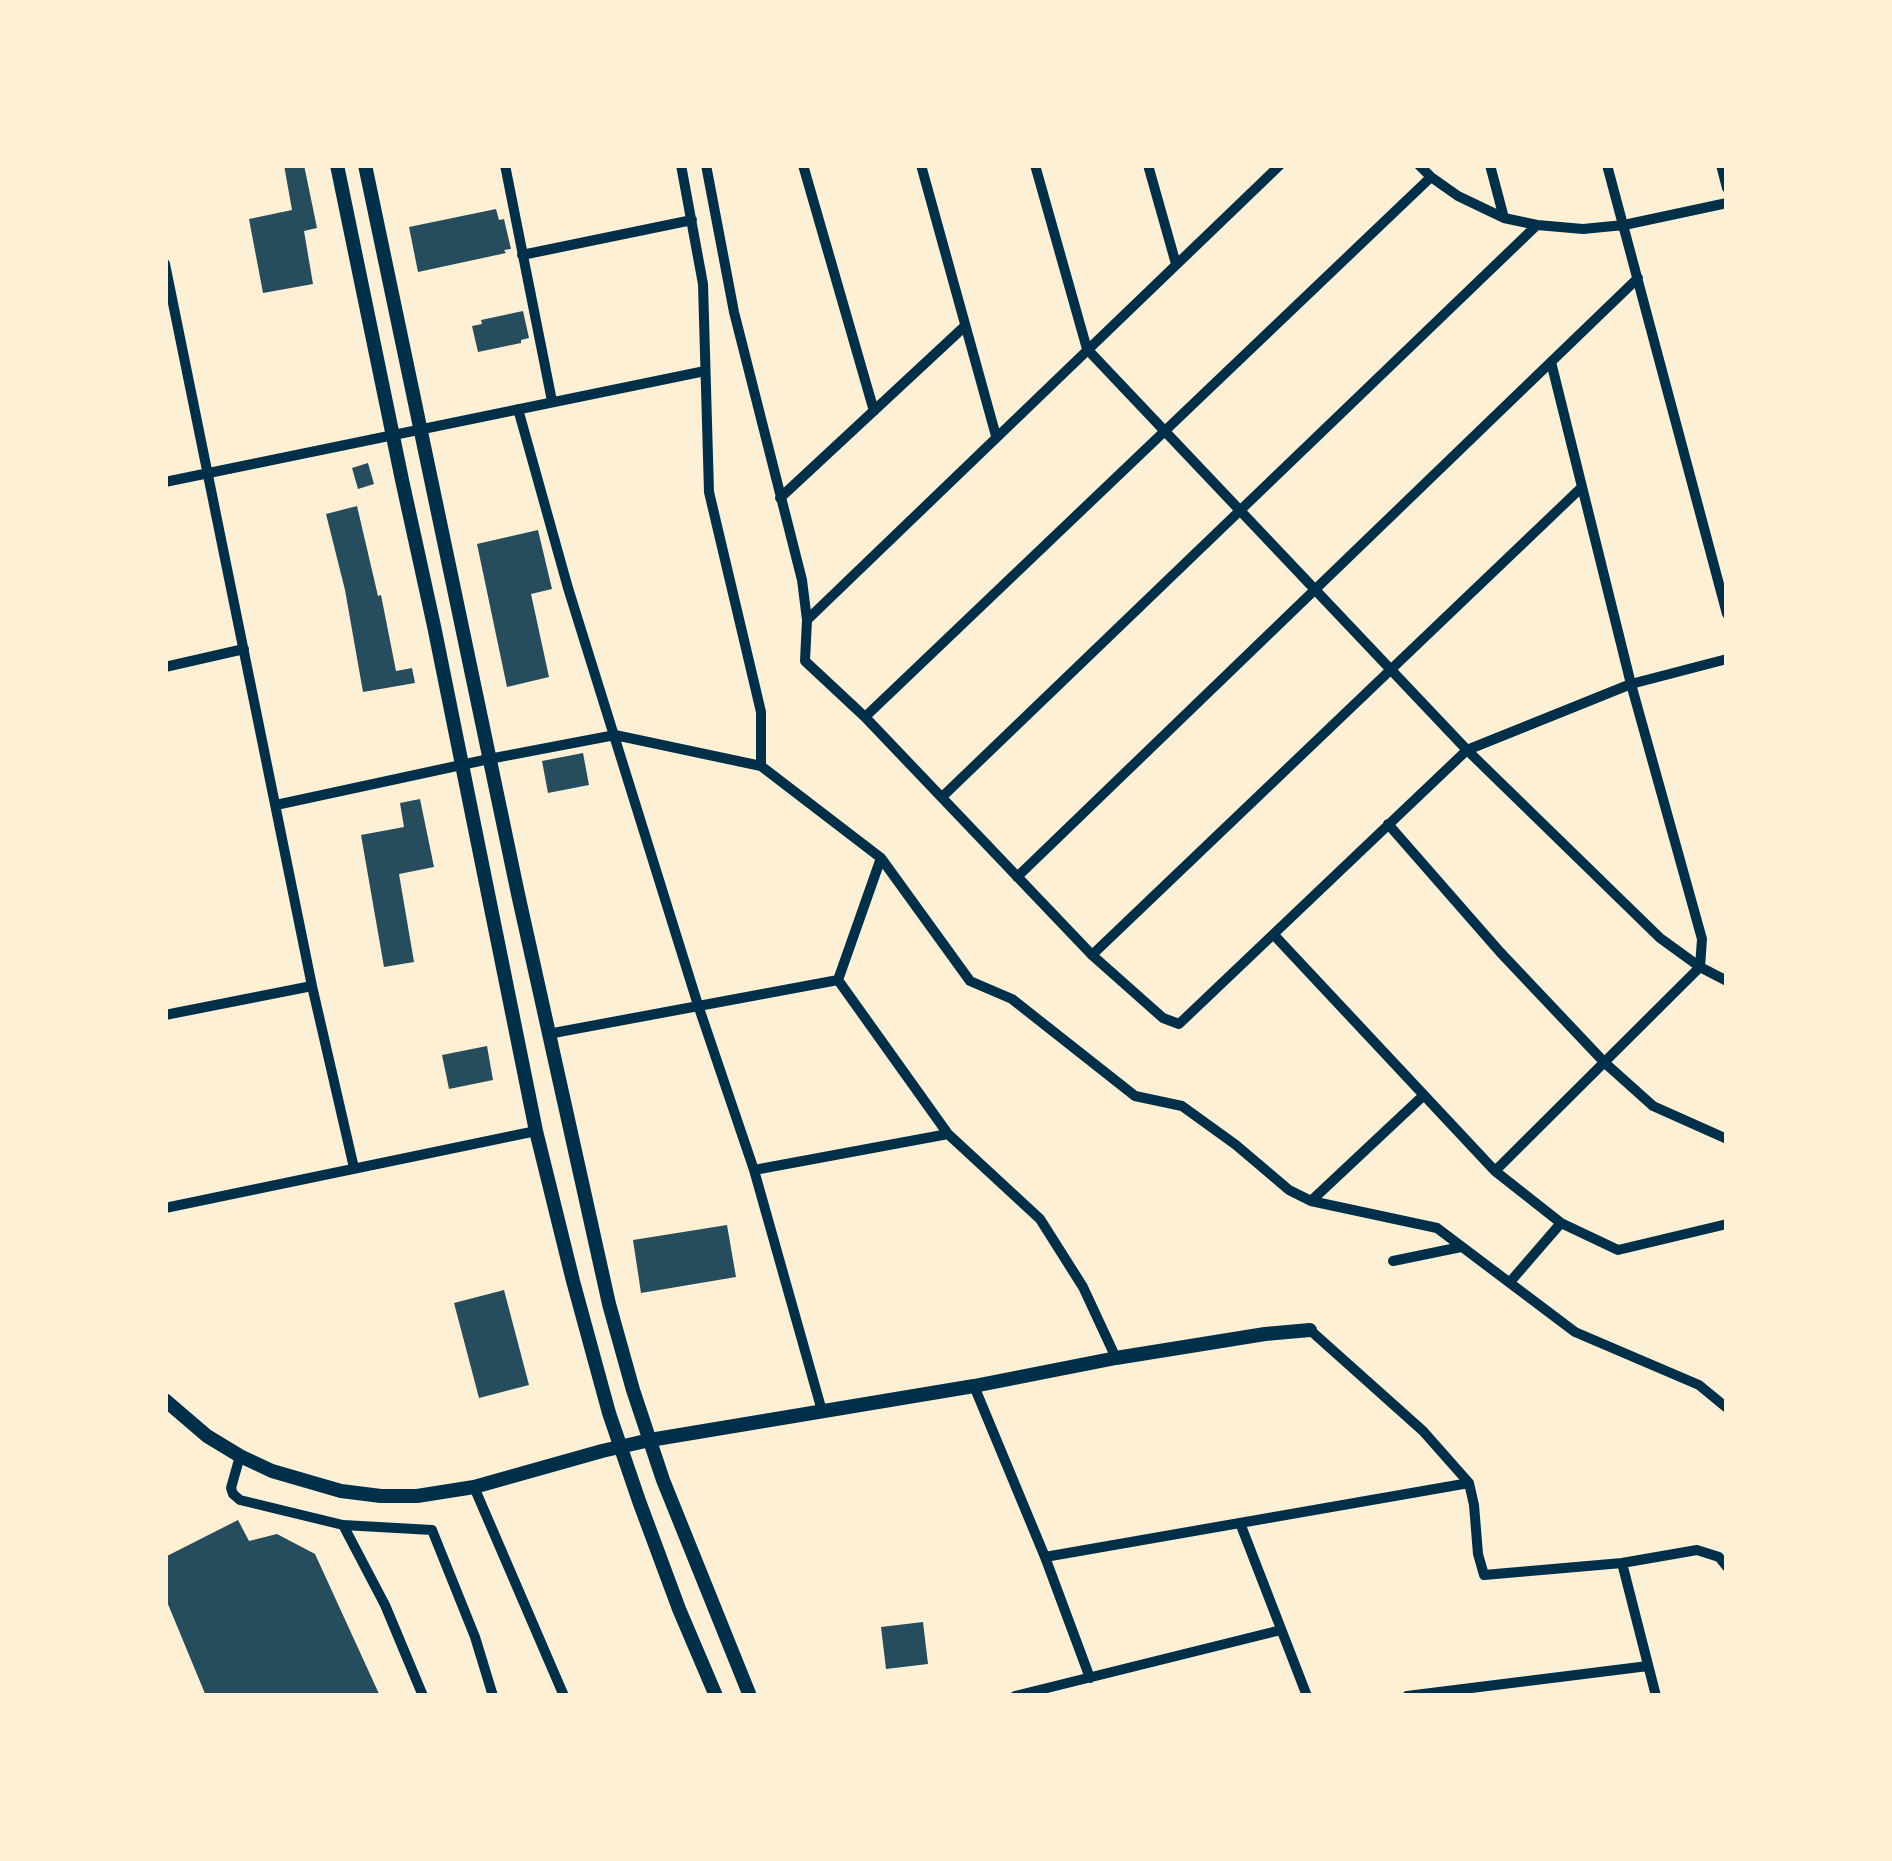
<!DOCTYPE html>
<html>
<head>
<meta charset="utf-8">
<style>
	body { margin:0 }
	#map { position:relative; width:1892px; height:1861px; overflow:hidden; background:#fdf0d5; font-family:"Alegreya Sans",sans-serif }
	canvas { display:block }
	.frame { position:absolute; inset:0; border:168px solid #fdf0d5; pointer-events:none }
</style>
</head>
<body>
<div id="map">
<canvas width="1892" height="1861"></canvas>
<div class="frame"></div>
</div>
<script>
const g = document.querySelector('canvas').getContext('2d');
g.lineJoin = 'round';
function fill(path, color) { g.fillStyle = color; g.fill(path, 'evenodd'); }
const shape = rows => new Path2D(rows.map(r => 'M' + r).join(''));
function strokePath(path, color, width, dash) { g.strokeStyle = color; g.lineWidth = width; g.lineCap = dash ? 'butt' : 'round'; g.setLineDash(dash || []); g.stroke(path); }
const building = shape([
	[284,165,304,165,317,228,304,231,313,284,263,293,249,219,292,210],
	[496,209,499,220,504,219,511,249,504,250,506,253,418,272,409,227],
	[523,311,529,338,521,340,521,343,478,352,472,326,482,324,481,320],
	[368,463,374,484,358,489,352,468],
	[357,506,378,596,381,595,396,671,412,668,415,683,363,692,345,590,326,514],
	[538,530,552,589,531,594,549,677,507,687,477,544],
	[583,753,589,785,548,793,542,761],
	[420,799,434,867,399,874,414,962,384,967,361,835,404,827,400,803],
	[487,1046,493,1080,449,1089,442,1055],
	[727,1225,736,1277,641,1293,633,1240],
	[504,1290,529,1385,479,1398,454,1303],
	[238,1520,249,1541,277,1534,315,1554,380,1696,206,1696,165,1597,165,1557],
	[923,1622,928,1664,886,1669,881,1627]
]);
const minor = shape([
	[505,165,552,401],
	[681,165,703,284,709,492,761,712,761,766],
	[706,165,734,312,802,580,807,620,805,661,865,717,1092,955,1163,1018,1179,1024,1467,750,1631,684,1727,659],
	[803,165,874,411],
	[921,165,996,436],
	[1035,165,1087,349,1467,750,1660,938,1700,967,1727,981],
	[1148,165,1176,264],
	[1419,165,1431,177,1458,196,1504,218,1537,225,1583,229,1624,225,1727,203],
	[1490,165,1504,218],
	[1607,165,1727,614],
	[1721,165,1727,188],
	[522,255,692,220],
	[165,264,312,986,354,1168],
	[518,409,568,588,698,1005,754,1170,822,1411],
	[165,482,705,371],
	[780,498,965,326],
	[807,620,1280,165],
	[165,667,244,649],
	[865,717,1431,177],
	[942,797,1537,225],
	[276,805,489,759,615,735,761,766,881,858,970,981,1012,999,1135,1096,1182,1106,1236,1145,1289,1190,1311,1201,1437,1228,1575,1332,1699,1385,1727,1408],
	[1388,824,1500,952,1605,1063,1653,1106,1727,1139],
	[1017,877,1638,278],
	[1274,935,1495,1171,1561,1223,1618,1250,1727,1224],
	[1092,955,1582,487],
	[838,980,881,858],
	[165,1015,312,986],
	[548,1034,838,980,948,1134,1040,1219,1083,1287,1116,1358],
	[754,1170,948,1134],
	[1495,1171,1700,967,1702,939,1631,684,1551,362],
	[1311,1201,1424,1095],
	[165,1208,536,1131],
	[1393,1261,1461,1247],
	[1510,1282,1561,1223],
	[1310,1330,1423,1431,1469,1483,1474,1505,1478,1554,1484,1575,1622,1563,1697,1550,1719,1557,1727,1567],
	[974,1386,1045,1557,1469,1483],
	[240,1456,231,1488,233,1494,240,1500,343,1525,385,1605,423,1696],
	[474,1487,564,1696],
	[1240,1523,1307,1696],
	[343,1525,432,1530,475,1637,493,1696],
	[1045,1557,1090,1678],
	[1622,1563,1656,1696],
	[1015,1696,1281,1630],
	[1407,1696,1648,1666]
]);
const tertiary = shape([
	[337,165,402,480,434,626,536,1131,573,1281,609,1413,639,1501,679,1609,716,1696],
	[365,165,518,894,609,1304,633,1390,663,1480,750,1696],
	[165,1400,207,1436,240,1456,272,1471,341,1491,381,1496,417,1496,474,1487,602,1451,650,1440,974,1386,1116,1358,1265,1334,1310,1330]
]);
fill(building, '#264d5e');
strokePath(minor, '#003049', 10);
strokePath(tertiary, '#003049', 14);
</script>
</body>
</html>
